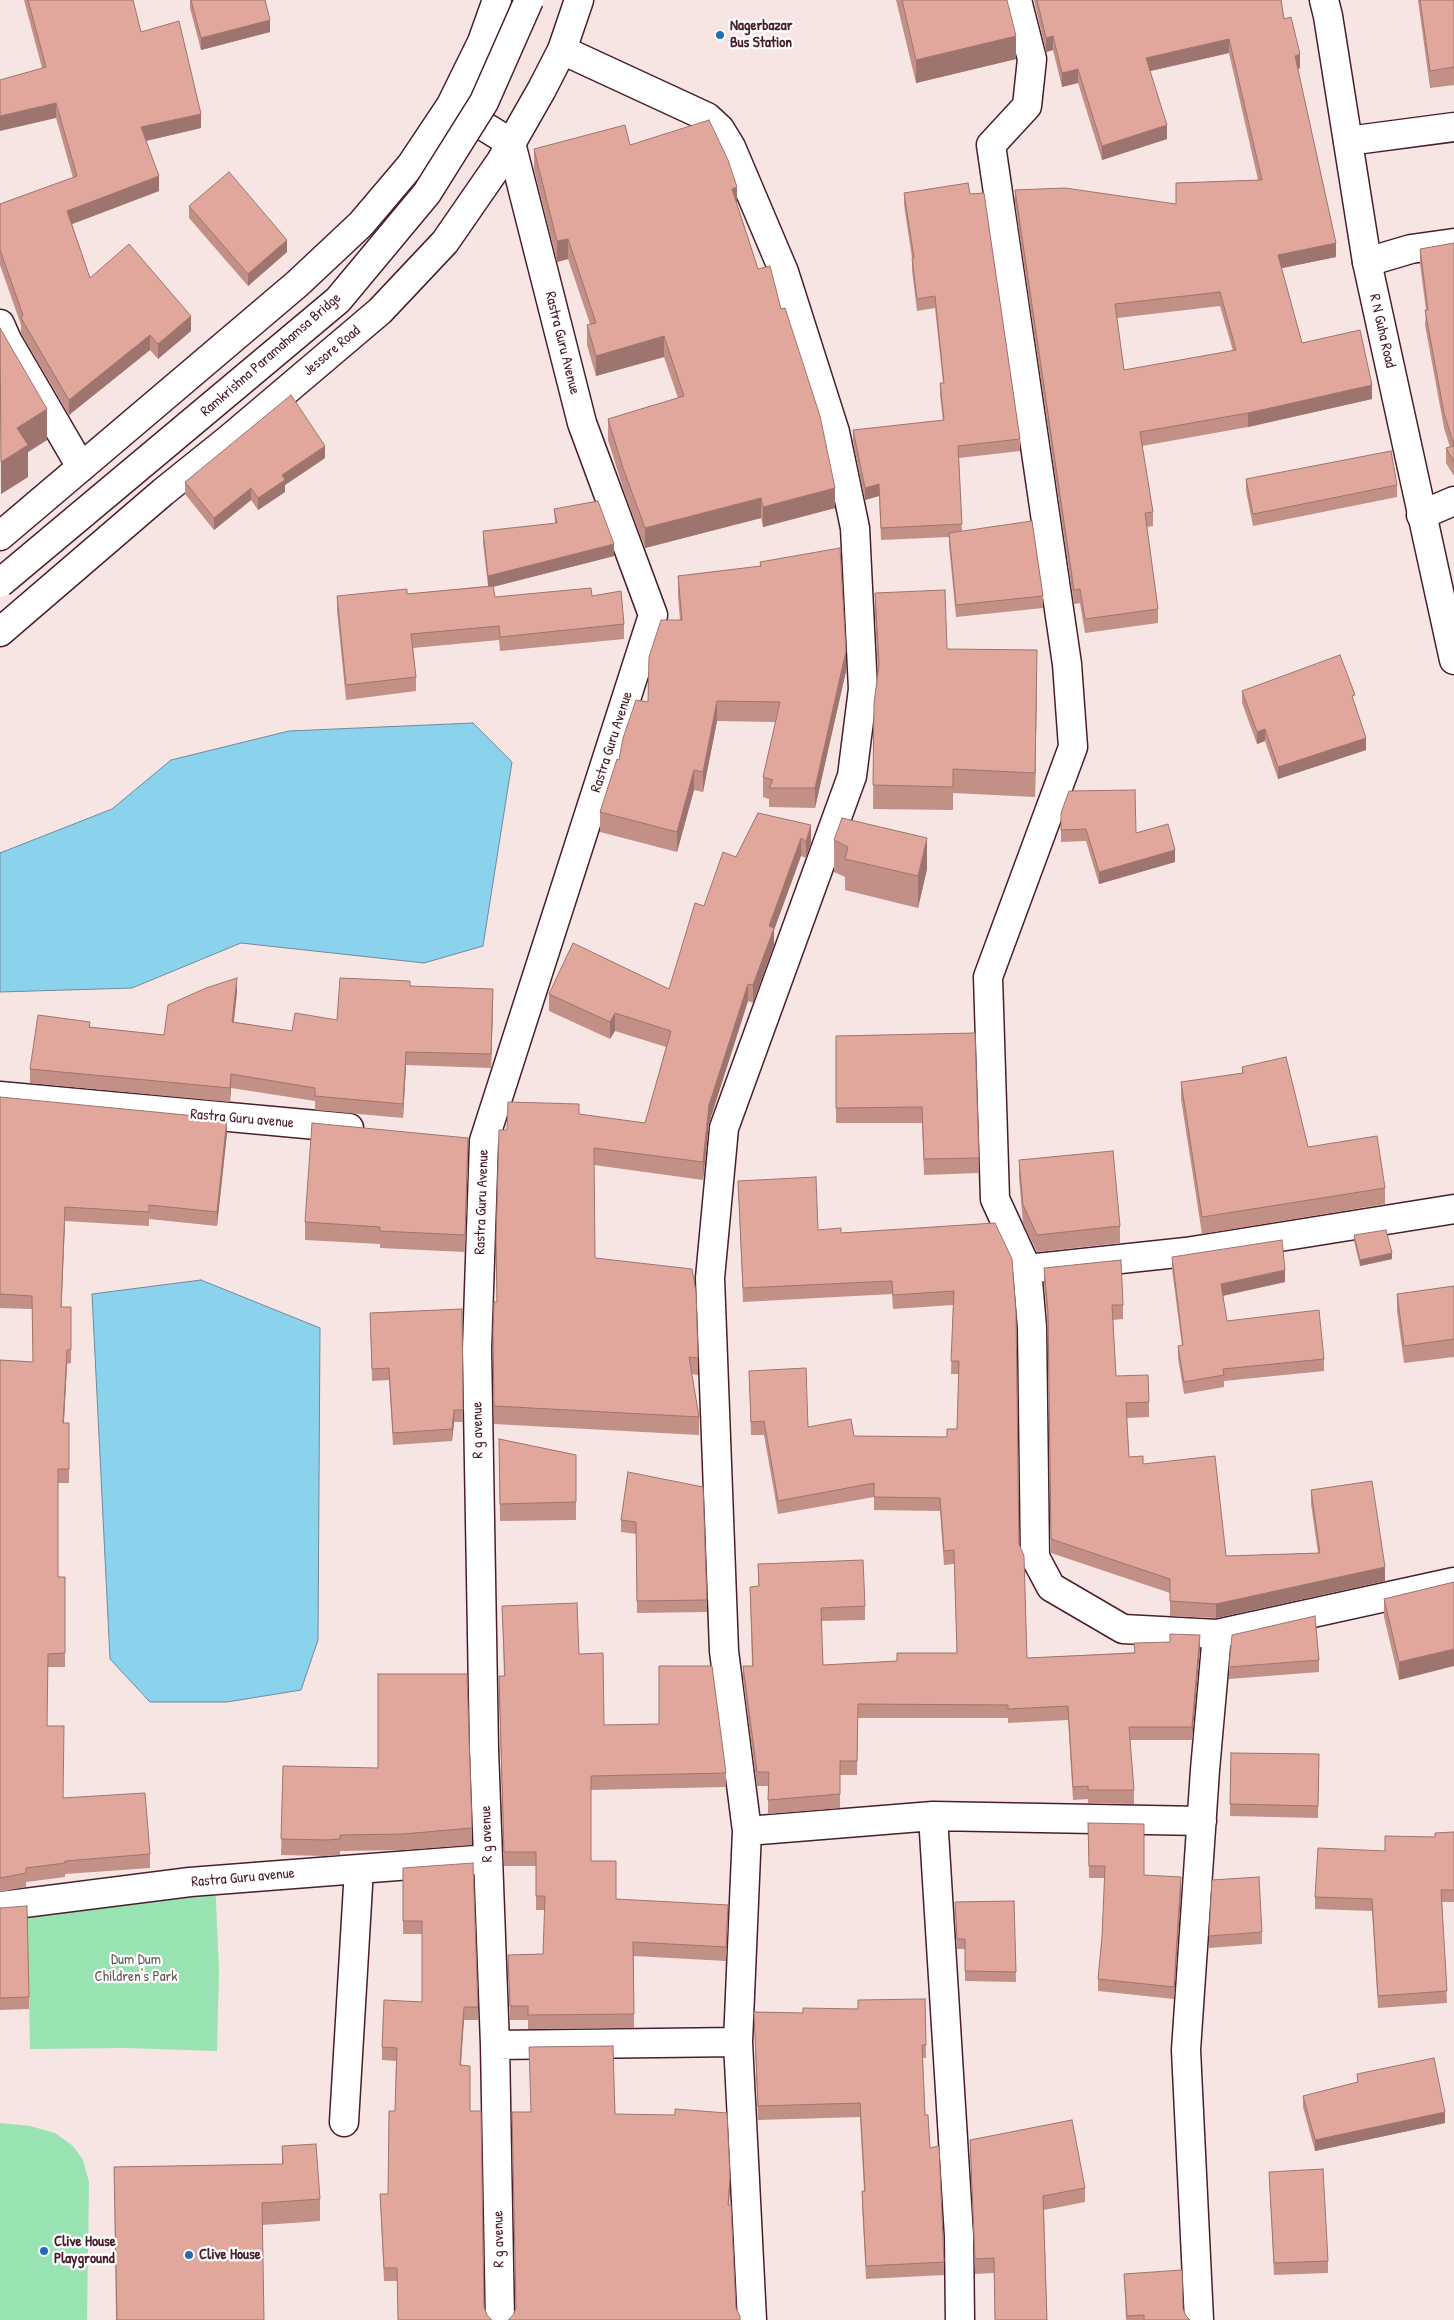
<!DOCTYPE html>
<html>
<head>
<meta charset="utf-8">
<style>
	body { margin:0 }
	canvas { display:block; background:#f6e5e2 }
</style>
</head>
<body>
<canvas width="1454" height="2320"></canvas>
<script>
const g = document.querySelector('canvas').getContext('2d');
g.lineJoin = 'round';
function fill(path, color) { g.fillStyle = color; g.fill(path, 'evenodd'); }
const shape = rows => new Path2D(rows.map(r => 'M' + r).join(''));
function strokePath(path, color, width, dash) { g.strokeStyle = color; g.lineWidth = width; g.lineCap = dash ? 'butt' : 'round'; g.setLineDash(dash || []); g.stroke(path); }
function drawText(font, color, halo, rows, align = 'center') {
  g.font = font + ' "Patrick Hand",sans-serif'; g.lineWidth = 4.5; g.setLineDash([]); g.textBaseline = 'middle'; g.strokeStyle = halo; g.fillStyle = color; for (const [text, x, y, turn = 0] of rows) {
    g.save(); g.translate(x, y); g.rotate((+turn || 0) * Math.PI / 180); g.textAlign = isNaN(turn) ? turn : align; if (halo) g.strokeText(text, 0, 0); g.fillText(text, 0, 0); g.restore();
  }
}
const green = shape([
	[215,1881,219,1969,217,2051,126,2048,30,2049,29,1993,23,1903],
	[0,2123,30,2126,55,2133,73,2146,83,2160,89,2182,87,2320,0,2320]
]);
const water = shape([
	[473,723,512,762,483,946,424,963,241,943,132,988,0,992,0,853,112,809,171,760,289,731,473,723],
	[201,1280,320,1328,318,1640,301,1690,227,1702,150,1702,110,1659,92,1294,201,1280]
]);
const street = shape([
	[1017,0,1032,59,1027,106,991,145,1067,664,1073,747,988,977,995,1199,1027,1269,1032,1327,1035,1557,1051,1587,1123,1629,1217,1634,1454,1582],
	[562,50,707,117,720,129,731,147,784,272,835,432,855,528,863,689,852,776,724,1128,710,1278,724,1651,747,1831,738,2042,752,2320],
	[453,107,511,143,582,423,653,615,484,1141,477,1349,484,1749,495,2045,500,2320],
	[1348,141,1454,127],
	[1367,262,1411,249,1454,243],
	[0,324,7,340,81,467],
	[1421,515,1454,501],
	[0,1096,349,1128],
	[1027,1269,1186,1252,1454,1209],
	[933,1816,959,2236,960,2320],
	[747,1831,933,1816,1202,1821],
	[0,1906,190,1882,488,1859],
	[495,2045,738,2042],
	[344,2122,359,1869],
	[1199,2320,1186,2050,1205,1770,1217,1634]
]);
const secondary = shape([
	[1324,0,1328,16,1367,262,1454,660]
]);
const primary = shape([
	[0,536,297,284,361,224,411,165,451,105,482,42,497,0],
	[0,632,163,492,229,439,380,311,445,242,501,161,542,89,562,50,579,0]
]);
const primaryBridge = shape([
	[0,583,338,300,427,193,484,102,529,0]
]);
const wall = shape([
	[24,0,133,0,141,32,201,128,146,141,159,191,72,224,90,278,191,331,158,359,150,350,69,415,21,333,21,325,0,265,0,204,73,178,42,68],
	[190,0,265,0,270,32,201,50,190,8],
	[896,0,1007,0,1016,59,916,83],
	[1034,0,1281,0,1284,19,1300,68,1298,69,1336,257,1281,268,1302,343,1372,399,1248,427,1142,446,1153,512,1153,526,1147,527,1158,609,1158,623,1085,633,1080,603,1074,604,1015,204,1015,190,1176,204,1176,183,1258,180,1229,53,1150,71,1167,139,1102,160,1078,83,1062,87,1053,50,1046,52],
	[1220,306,1233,351,1124,370,1117,318],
	[1418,0,1454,0,1454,85,1430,88],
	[630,145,737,204,758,269,781,309,835,508,763,527,761,518,645,548,623,488,608,440,608,419,678,398,664,357,596,376,587,345,587,325,590,324,568,259,557,262,534,169,534,149],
	[904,193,1020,439,1020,451,959,458,962,531,1043,596,1043,608,956,617,949,545,949,537,881,540,879,496,865,500,853,442,853,430,943,421,940,395,940,383,943,383,935,308,917,311,912,270,912,258,904,205],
	[189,206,287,252,248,286,189,218],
	[1454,243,1454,476,1446,463,1446,448,1450,447,1444,428,1425,325,1426,310,1420,264,1420,249],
	[0,328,47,440,28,452,28,477,1,494],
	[325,458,285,485,285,492,258,510,251,500,214,530,185,494,185,482],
	[1246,479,1397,485,1397,497,1253,526,1246,491],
	[554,509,614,556,493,587,495,597,592,596,624,624,624,639,500,651,499,640,413,648,416,677,416,691,346,700,337,611,337,596,407,594,488,586,483,543,483,531,555,524],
	[760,562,846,671,815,808,769,807,769,799,763,797,763,777,776,722,717,721,703,792,694,790,677,852,600,832,600,812,619,760,648,702,680,620,678,596,678,576,760,566],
	[875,593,947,649,1037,674,1035,797,953,793,953,810,873,809,874,703,878,671,875,617],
	[1242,691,1355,703,1366,750,1278,779,1265,741,1257,744,1242,703],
	[758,813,811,842,806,858,801,856,774,930,774,945,753,1003,748,1001,709,1123,703,1180,594,1165,595,1258,698,1358,698,1375,692,1374,699,1417,699,1435,494,1424,493,1332,497,1302,496,1240,507,1130,579,1114,645,1123,666,1047,615,1031,610,1039,549,1011,549,994,669,989,704,906,736,857],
	[1061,813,1175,862,1099,884,1086,841,1061,842],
	[834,840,927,869,918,908,845,890,845,877,834,872],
	[410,986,493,1002,491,1068,406,1065,403,1118,315,1110,315,1101,231,1088,230,1102,30,1083,30,1069,90,1027,164,1035,237,992,234,1022,292,1031,337,1020],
	[975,1033,979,1173,924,1175,922,1123,836,1123,836,1036],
	[1242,1067,1308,1147,1385,1188,1385,1204,1202,1234,1181,1099,1181,1082,1242,1073],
	[0,1097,227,1133,217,1226,149,1219,149,1226,65,1221,61,1307,71,1307,71,1363,67,1364,64,1423,69,1423,69,1483,58,1483,58,1577,65,1577,65,1667,48,1667,47,1726,63,1798,150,1854,150,1868,65,1874,65,1877,26,1882,26,1887,0,1892,0,1360,33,1362,32,1309,0,1308],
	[468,1155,465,1252,380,1248,380,1244,305,1240,305,1222],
	[1019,1160,1120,1226,1120,1243,1037,1252,1023,1223,1019,1178],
	[738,1181,818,1230,841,1233,995,1223,1027,1658,1200,1649,1192,1740,1130,1740,1134,1790,1134,1804,1088,1803,1088,1799,1073,1800,1068,1720,1008,1723,1008,1718,858,1718,857,1775,840,1775,840,1808,768,1814,768,1786,757,1786,743,1680,743,1666,752,1666,750,1587,758,1587,758,1564,865,1606,865,1620,821,1621,823,1665,897,1661,957,1653,954,1564,944,1565,940,1511,874,1510,874,1497,778,1514,764,1435,751,1435,749,1371,808,1427,854,1436,947,1437,957,1429,959,1374,951,1374,953,1305,893,1309,892,1294,743,1302],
	[1354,1235,1392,1259,1360,1266,1354,1241],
	[1172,1257,1285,1282,1223,1296,1227,1321,1324,1359,1324,1371,1224,1381,1224,1387,1184,1394,1178,1358,1178,1346,1182,1346,1172,1269],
	[1044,1268,1123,1305,1123,1319,1113,1320,1116,1376,1149,1402,1149,1417,1127,1418,1129,1457,1143,1464,1226,1556,1318,1553,1311,1504,1311,1490,1385,1581,1216,1618,1170,1616,1170,1593,1051,1553,1048,1327,1044,1283],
	[1454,1286,1454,1357,1404,1363,1397,1311,1397,1294],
	[462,1309,463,1422,454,1422,452,1441,393,1445,389,1380,372,1381,370,1313],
	[499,1439,576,1455,576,1520,500,1521],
	[628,1472,707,1600,707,1612,637,1613,636,1534,621,1532,621,1520],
	[1454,1582,1399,1680,1384,1617,1384,1599],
	[502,1606,579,1654,604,1725,726,1773,726,1787,591,1790,591,1861,616,1899,728,1919,726,1961,634,1956,634,2028,528,2029,528,2020,510,2020,508,1955,543,1954,545,1910,536,1910,536,1866,504,1866,499,1690,499,1676,504,1676],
	[1319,1660,1319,1672,1229,1679,1229,1667],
	[1231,1753,1319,1754,1318,1818,1230,1816],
	[283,1766,472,1828,472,1845,403,1850,340,1851,340,1855,327,1856,281,1855],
	[1088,1823,1144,1875,1181,1889,1174,1999,1098,1991,1098,1979,1102,1937,1105,1878,1089,1878],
	[1454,1832,1454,1902,1442,1902,1447,2003,1378,2008,1372,1911,1315,1909,1315,1897,1385,1851,1435,1837],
	[403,1868,478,2007,478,2020,464,2020,397,2281,384,2281,380,2194,388,2194,395,2111,396,2061,382,2060,382,2047,422,2002,422,1934,403,1934],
	[1014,1901,1016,1982,965,1981,965,1949,957,1949,955,1902],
	[0,1908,29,1997,29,2009,0,2010],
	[1262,1932,1262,1944,1209,1948,1209,1936],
	[925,1999,926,2058,923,2058,925,2115,930,2148,944,2262,944,2275,866,2279,862,2205,862,2191,864,2191,860,2117,758,2120,754,2012,803,2013,858,2009],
	[1357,2074,1445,2123,1315,2151,1303,2107,1303,2096,1357,2082],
	[970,2140,1085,2188,1085,2202,1044,2210,1047,2320,995,2320,994,2273,975,2274],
	[282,2146,320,2199,320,2221,262,2225,264,2320,116,2320,114,2167,282,2164],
	[1269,2172,1328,2261,1328,2273,1274,2275],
	[1124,2274,1183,2309,1186,2316,1190,2320,1126,2320]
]);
const shadedWall = shape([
	[270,20,270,32,201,50,201,38],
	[1016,36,1016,59,916,83,916,60],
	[1053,36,1053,50,1046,52,1046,38],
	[1229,39,1229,53,1146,72,1146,58],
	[1300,54,1300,68,1295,70,1295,56],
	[1078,69,1078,83,1062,87,1062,73],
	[56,103,56,118,0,131,0,116],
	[201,114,201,128,141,142,141,127],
	[1167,125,1167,139,1102,160,1102,146],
	[159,176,159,191,67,226,67,211],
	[737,187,737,208,732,189],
	[568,239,568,259,557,262,557,241],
	[287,240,287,252,248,286,248,274],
	[1336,243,1336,257,1278,269,1278,255],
	[191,316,191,331,158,359,158,344],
	[150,335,150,350,69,415,69,400],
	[664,336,664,357,596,376,596,356],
	[1372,385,1372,399,1248,427,1248,413],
	[47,409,47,440,28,452,28,477,1,494,1,462,17,428],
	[325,446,325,458,285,485,285,492,258,510,258,498,282,475],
	[879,484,879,496,865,500,865,488],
	[251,488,251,500,214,530,214,518],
	[835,488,835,508,763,527,763,507],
	[761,498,761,518,645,548,645,528],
	[614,544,614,556,488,588,488,576],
	[1037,650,1037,674,1035,797,1035,773],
	[846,651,846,671,815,808,815,788],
	[717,701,717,721,703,792,703,772],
	[1265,729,1265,741,1257,744,1257,732],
	[1366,738,1366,750,1278,779,1278,767],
	[694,770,694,790,677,852,677,832],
	[811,825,811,842,806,858,806,841],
	[801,838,801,856,774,930,774,945,753,1003,753,985,769,926],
	[927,838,927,869,918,908,918,876],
	[1175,850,1175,862,1099,884,1099,872],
	[237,978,237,992,232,1035,232,1022],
	[748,984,748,1001,709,1123,703,1180,703,1162,709,1105],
	[493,989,493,1002,491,1068,491,1054],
	[615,1013,615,1031,610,1039,610,1022],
	[406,1052,406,1065,403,1118,403,1104],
	[231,1074,231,1088,230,1102,230,1088],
	[227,1119,227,1133,217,1226,217,1212],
	[468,1138,468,1155,465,1252,465,1235],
	[65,1207,65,1221,61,1321,61,1307],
	[1392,1253,1392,1259,1360,1266,1360,1260],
	[1285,1270,1285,1282,1221,1296,1221,1284],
	[67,1350,67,1364,63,1437,63,1423],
	[454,1410,454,1422,452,1441,452,1429],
	[1385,1567,1385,1581,1216,1618,1216,1604],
	[1200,1635,1200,1649,1192,1740,1192,1727],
	[1454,1649,1454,1666,1399,1680,1399,1662],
	[1181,1877,1181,1889,1174,1999,1174,1987],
	[728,1905,728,1919,726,1961,726,1947],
	[464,2007,464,2020,460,2079,460,2065],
	[1445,2112,1445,2123,1315,2151,1315,2140],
	[730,2177,730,2191,728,2218,728,2205]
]);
const building = shape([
	[28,0,133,0,141,32,179,21,201,114,141,127,159,176,67,211,90,278,129,244,191,316,158,344,150,335,69,400,21,318,23,315,0,250,0,204,77,176,56,103,0,116,0,80,46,67,28,0],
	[191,0,265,0,270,20,201,38,191,0],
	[902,0,1007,0,1016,36,916,60,902,0],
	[1037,0,1281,0,1284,19,1291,17,1300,54,1295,56,1336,243,1278,255,1302,343,1360,330,1372,385,1248,413,1140,432,1153,512,1145,513,1158,609,1085,619,1080,589,1074,590,1015,190,1065,188,1176,204,1176,183,1262,180,1229,39,1146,58,1167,125,1102,146,1078,69,1062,73,1053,36,1046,38,1037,0],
	[1220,292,1236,350,1124,370,1115,304,1220,292],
	[1420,0,1454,0,1454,67,1430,71,1420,0],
	[709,120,728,160,737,187,732,189,758,269,770,266,781,309,785,308,820,416,835,488,763,507,761,498,645,528,623,468,608,419,684,396,664,336,596,356,587,325,596,323,568,239,557,241,534,149,625,125,630,145,709,120],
	[229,172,287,240,248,274,189,206,229,172],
	[968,183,970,194,984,193,1020,439,958,446,962,524,881,528,879,484,865,488,853,430,944,420,940,383,944,383,935,296,917,299,912,258,914,258,904,193,968,183],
	[1454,243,1454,445,1444,413,1425,310,1428,310,1420,249,1454,243],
	[0,328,47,409,17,428,28,445,1,462,0,328],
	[291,395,325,446,282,475,285,480,258,498,251,488,214,518,185,482,291,395],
	[1454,446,1454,462,1446,448,1454,446],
	[1391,451,1397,485,1253,514,1246,479,1391,451],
	[598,501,614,544,488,576,483,531,557,523,554,509,598,501],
	[1032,521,1043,596,956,605,949,533,1032,521],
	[840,548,846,651,815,788,769,788,773,780,763,777,780,702,717,701,703,772,694,770,677,832,600,812,617,759,619,760,623,738,636,700,648,702,649,657,661,620,682,620,678,576,761,566,760,562,840,548],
	[493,586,495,597,591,588,592,596,621,591,624,624,500,637,499,626,411,634,416,677,346,685,337,596,407,589,407,594,493,586],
	[945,590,947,649,1037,650,1035,773,953,769,953,787,873,785,874,703,879,665,875,593,945,590],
	[1340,655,1355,695,1352,696,1366,738,1278,767,1265,729,1257,732,1242,691,1340,655],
	[1135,790,1136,833,1168,824,1175,850,1099,872,1086,829,1061,830,1061,813,1069,791,1135,790],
	[758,813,811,825,806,841,801,838,769,926,774,928,753,985,748,984,709,1105,703,1162,594,1148,595,1258,692,1269,696,1292,698,1358,689,1357,699,1417,494,1406,493,1332,494,1302,497,1302,496,1240,499,1130,507,1130,508,1102,579,1104,579,1114,645,1123,671,1031,615,1013,610,1022,549,994,573,943,669,989,695,903,704,906,723,852,736,857,758,813],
	[842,818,927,838,918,876,845,859,848,847,834,840,842,818],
	[237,978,232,1022,292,1031,295,1013,337,1020,340,978,410,981,410,986,493,989,491,1054,406,1052,403,1104,315,1096,315,1088,231,1074,230,1088,30,1069,38,1015,90,1022,89,1027,164,1035,168,1005,206,988,237,978],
	[975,1033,979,1158,924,1159,922,1107,836,1108,836,1036,975,1033],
	[1286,1057,1308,1147,1377,1136,1385,1188,1202,1217,1181,1082,1243,1073,1242,1067,1286,1057],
	[0,1097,227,1119,217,1212,149,1205,149,1212,65,1207,61,1307,71,1307,71,1350,67,1350,63,1423,69,1423,69,1469,58,1469,58,1577,65,1577,65,1653,48,1654,47,1726,64,1726,63,1798,145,1793,150,1854,65,1861,65,1863,26,1868,26,1873,0,1878,0,1360,33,1362,32,1296,0,1294,0,1097],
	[312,1123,468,1138,465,1235,380,1231,380,1227,305,1222,312,1123],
	[1113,1151,1120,1226,1037,1235,1023,1205,1019,1160,1113,1151],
	[816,1177,818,1230,841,1228,841,1233,995,1223,1012,1259,1016,1314,1019,1544,1024,1556,1027,1658,1135,1653,1134,1643,1170,1642,1170,1634,1200,1635,1192,1727,1129,1727,1134,1790,1088,1790,1088,1786,1073,1787,1068,1706,1008,1709,1008,1705,858,1704,857,1761,840,1761,840,1794,768,1800,769,1772,757,1772,743,1666,753,1666,750,1587,759,1586,758,1564,863,1560,865,1606,821,1608,823,1665,897,1661,897,1653,957,1653,954,1550,944,1551,940,1498,874,1497,874,1483,778,1501,764,1421,751,1422,749,1371,806,1368,808,1427,851,1419,854,1436,947,1437,947,1429,957,1429,959,1361,951,1361,954,1291,893,1295,892,1281,743,1288,738,1181,816,1177],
	[1386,1230,1392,1253,1360,1260,1354,1235,1386,1230],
	[1282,1240,1285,1270,1221,1284,1227,1321,1319,1310,1324,1359,1223,1369,1224,1375,1184,1382,1178,1346,1183,1345,1172,1257,1282,1240],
	[1121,1260,1123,1305,1112,1305,1116,1376,1148,1375,1149,1402,1126,1403,1129,1457,1143,1456,1143,1464,1215,1456,1226,1556,1320,1553,1311,1490,1372,1481,1385,1567,1216,1604,1170,1601,1170,1579,1051,1539,1048,1312,1044,1268,1121,1260],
	[1454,1286,1454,1339,1404,1346,1397,1294,1454,1286],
	[462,1309,463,1410,454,1410,452,1429,393,1433,389,1368,372,1369,370,1313,462,1309],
	[499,1439,576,1455,576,1502,500,1504,499,1439],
	[628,1472,703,1487,707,1600,637,1601,636,1522,621,1520,628,1472],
	[1454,1582,1454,1649,1399,1662,1384,1599,1454,1582],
	[577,1603,579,1654,603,1653,604,1725,659,1724,659,1666,712,1666,726,1773,591,1776,591,1861,616,1861,616,1899,728,1905,726,1947,633,1942,634,2014,528,2015,528,2006,510,2006,508,1955,543,1954,545,1896,536,1896,536,1852,504,1852,499,1676,505,1676,502,1606,577,1603],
	[1315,1616,1319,1660,1229,1667,1232,1635,1315,1616],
	[378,1674,467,1674,472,1828,403,1834,340,1835,340,1839,327,1840,281,1839,283,1766,378,1768,378,1674],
	[1231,1753,1319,1754,1318,1806,1230,1804,1231,1753],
	[1088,1823,1144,1824,1144,1875,1181,1877,1174,1987,1098,1979,1102,1937,1105,1866,1089,1866,1088,1823],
	[1454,1832,1454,1890,1441,1890,1447,1991,1378,1996,1372,1899,1315,1897,1318,1848,1385,1851,1385,1836,1435,1837,1435,1833,1454,1832],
	[473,1863,478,2007,464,2007,460,2065,470,2066,470,2111,481,2111,484,2307,487,2315,492,2320,398,2320,397,2268,384,2268,380,2194,388,2194,389,2111,395,2111,397,2048,382,2047,384,2000,422,2002,422,1921,403,1921,403,1868,473,1863],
	[1259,1877,1262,1932,1209,1936,1212,1880,1259,1877],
	[1014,1901,1016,1972,965,1971,965,1939,957,1939,955,1902,1014,1901],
	[27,1906,29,1997,0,1998,0,1908,27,1906],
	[925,1999,926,2045,922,2045,925,2115,928,2115,930,2148,939,2146,944,2262,866,2266,862,2191,865,2191,860,2103,758,2106,754,2012,803,2013,803,2008,858,2009,858,2000,925,1999],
	[613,2046,615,2114,675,2115,675,2109,727,2113,730,2177,728,2205,731,2205,736,2308,740,2316,740,2320,508,2320,514,2314,516,2307,512,2112,531,2112,529,2047,613,2046],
	[1434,2058,1445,2112,1315,2140,1303,2096,1358,2082,1357,2074,1434,2058],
	[1072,2120,1085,2188,1043,2196,1047,2320,995,2320,994,2258,975,2259,970,2140,1072,2120],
	[316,2144,320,2199,262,2203,264,2320,117,2320,114,2167,283,2164,282,2146,316,2144],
	[1323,2169,1328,2261,1274,2263,1269,2172,1323,2169],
	[1182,2270,1183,2309,1186,2316,1190,2320,1144,2320,1144,2315,1127,2316,1124,2274,1182,2270]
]);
const markers = [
	[720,35,5,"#1f6fb2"],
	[44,2251,5,"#1f6fb2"],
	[189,2255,5,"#1f6fb2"]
];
const poiNames = [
	["Nagerbazar",730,26],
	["Bus Station",730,43],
	["Clive House",54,2242],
	["Playground",54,2259],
	["Clive House",199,2255]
];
const streetNames = [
	["R N Guha Road",1382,331,77],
	["Rastra Guru Avenue",562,343,76],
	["Jessore Road",332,351,-40],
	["Ramkrishna Paramahamsa Bridge",271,355,-41],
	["Rastra Guru Avenue",612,742,-72],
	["Rastra Guru avenue",242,1119,5],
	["Rastra Guru Avenue",482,1202,-88],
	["R g avenue",478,1430,-91],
	["R g avenue",487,1834,-92],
	["Rastra Guru avenue",243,1878,-5],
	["R g avenue",499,2239,-91]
];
const parkNames = [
	["Dum Dum",136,1960],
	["Children's Park",136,1977]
];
fill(green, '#99e2b1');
fill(water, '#8bd2ec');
strokePath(water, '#718a9f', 1);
strokePath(street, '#4a1f2b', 31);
strokePath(secondary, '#4a1f2b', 31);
strokePath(primary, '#4a1f2b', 31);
strokePath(street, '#fff', 28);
strokePath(secondary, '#fff', 28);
strokePath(primary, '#fff', 28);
strokePath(primaryBridge, '#4a1f2b', 31, []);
strokePath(primaryBridge, '#fff', 28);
fill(wall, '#c29087');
fill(shadedWall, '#9e756e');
fill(building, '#e1a79d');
strokePath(building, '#9e756e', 1);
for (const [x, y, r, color] of markers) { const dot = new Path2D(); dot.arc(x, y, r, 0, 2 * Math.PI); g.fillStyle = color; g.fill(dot); strokePath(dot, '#fff', 2); }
drawText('bold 15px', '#4a1f2b', '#fff', poiNames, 'left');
drawText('15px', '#4a1f2b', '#fff', streetNames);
drawText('15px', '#625a53', '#fff', parkNames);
</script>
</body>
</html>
